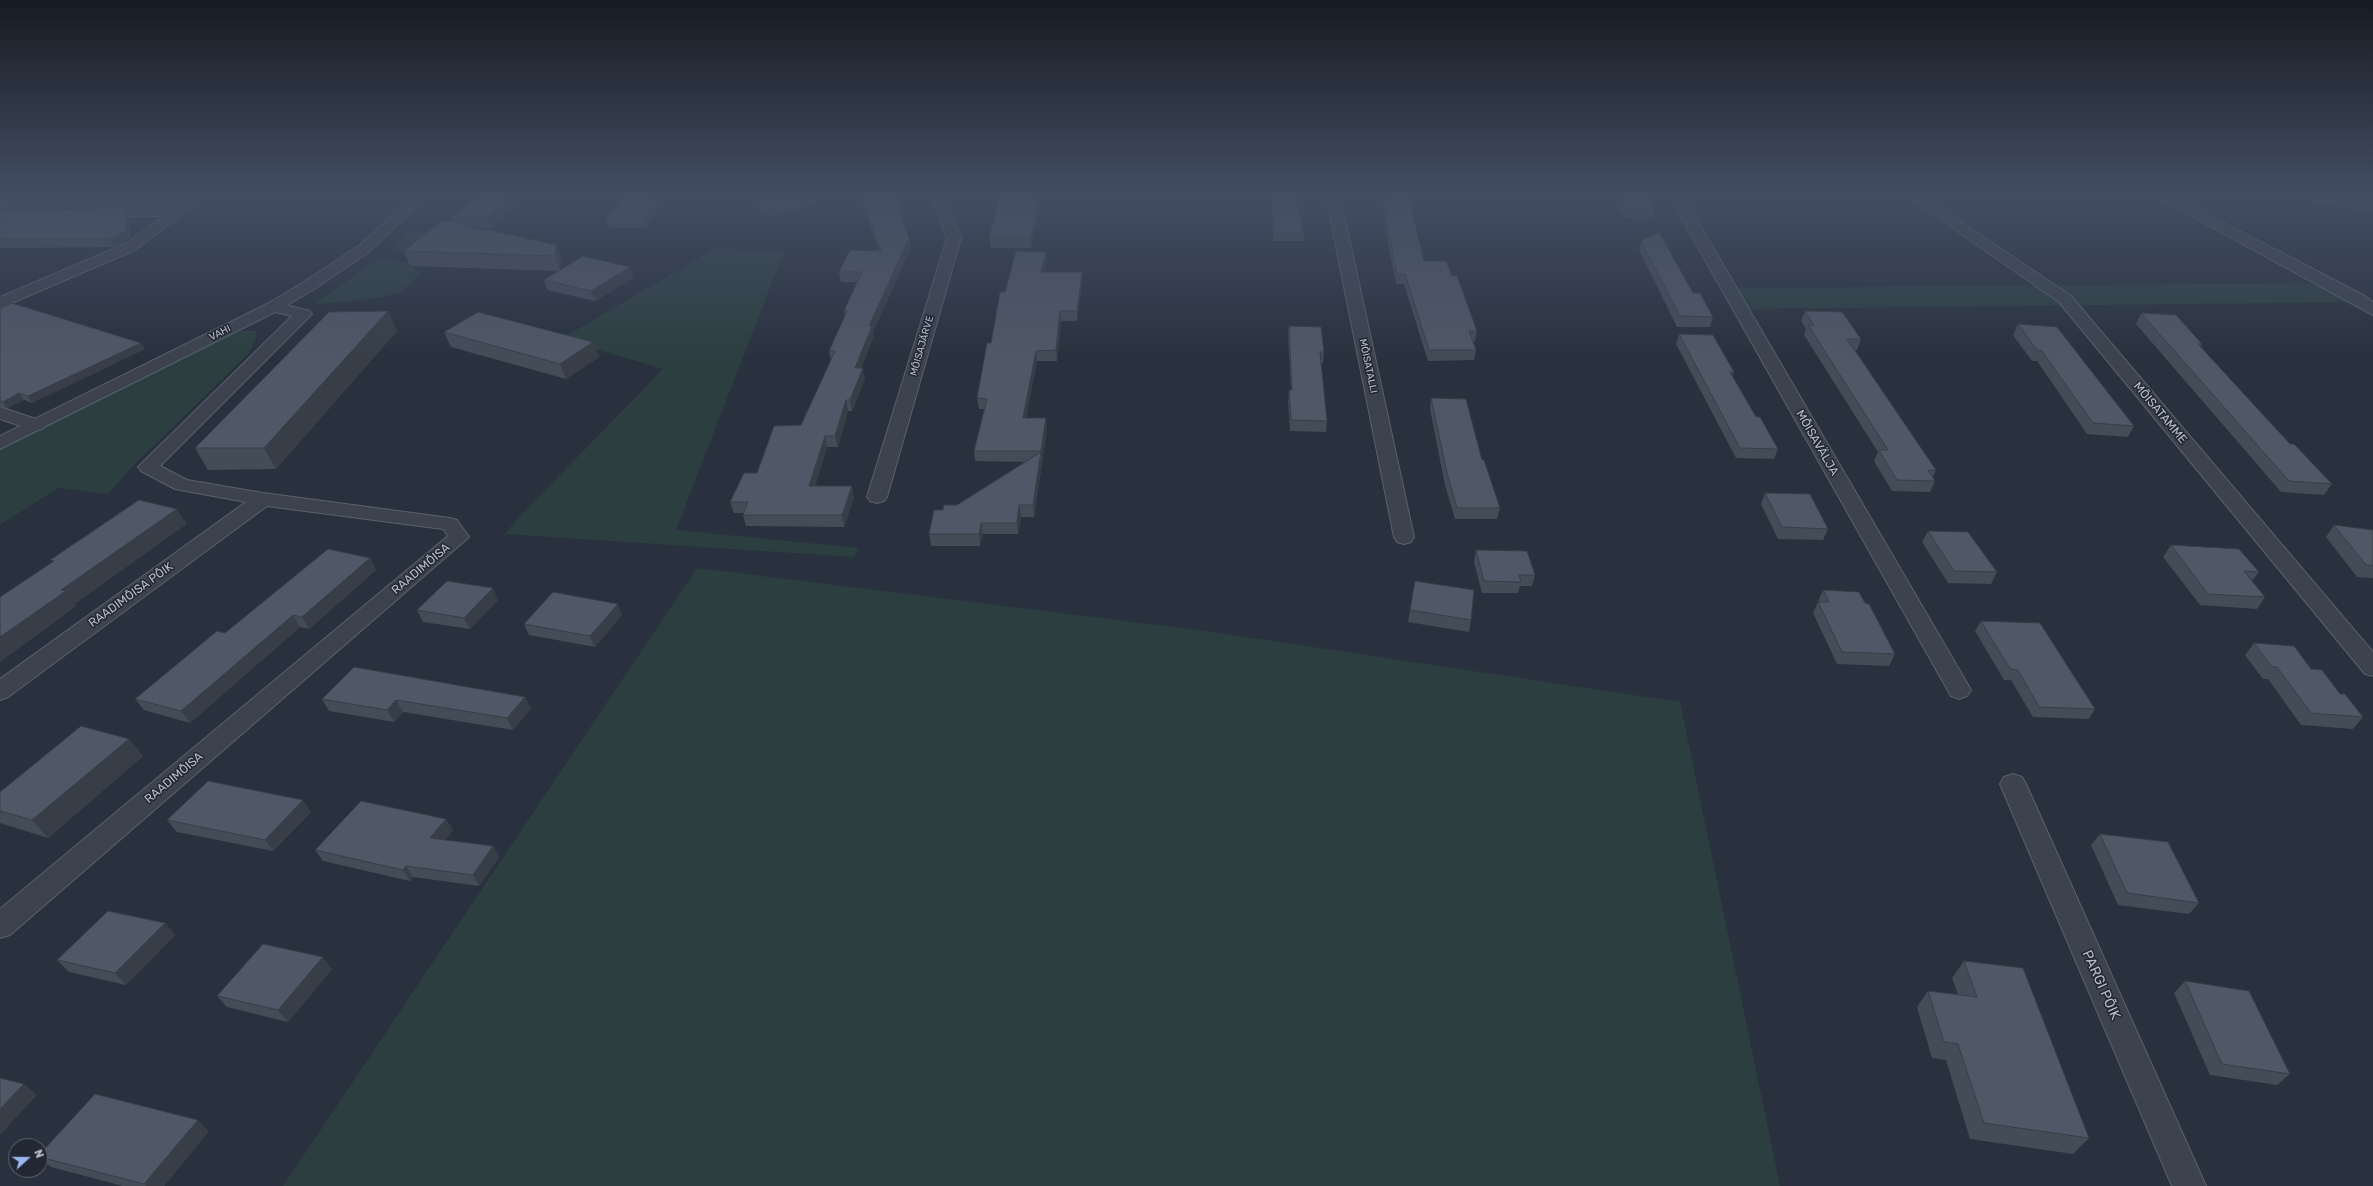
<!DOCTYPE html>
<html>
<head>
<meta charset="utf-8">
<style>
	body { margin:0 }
	#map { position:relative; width:2373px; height:1186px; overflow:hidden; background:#29313e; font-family:Rubik,sans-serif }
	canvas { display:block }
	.north { position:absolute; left:8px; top:1138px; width:40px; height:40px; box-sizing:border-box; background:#212833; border:1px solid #5e646f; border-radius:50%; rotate:69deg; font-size:11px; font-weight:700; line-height:16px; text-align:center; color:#b9bfc9 }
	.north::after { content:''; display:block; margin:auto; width:14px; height:18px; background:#9ab8ed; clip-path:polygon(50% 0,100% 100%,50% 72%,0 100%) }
</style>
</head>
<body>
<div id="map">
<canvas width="2373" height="1186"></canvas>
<div class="north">N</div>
</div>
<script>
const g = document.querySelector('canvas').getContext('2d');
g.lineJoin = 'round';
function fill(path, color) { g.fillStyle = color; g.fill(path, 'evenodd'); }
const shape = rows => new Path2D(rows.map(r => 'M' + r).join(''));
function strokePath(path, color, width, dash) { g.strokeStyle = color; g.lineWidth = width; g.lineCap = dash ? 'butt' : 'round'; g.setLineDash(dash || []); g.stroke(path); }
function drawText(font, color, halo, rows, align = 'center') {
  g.font = font + ' Rubik,sans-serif'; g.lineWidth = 3; g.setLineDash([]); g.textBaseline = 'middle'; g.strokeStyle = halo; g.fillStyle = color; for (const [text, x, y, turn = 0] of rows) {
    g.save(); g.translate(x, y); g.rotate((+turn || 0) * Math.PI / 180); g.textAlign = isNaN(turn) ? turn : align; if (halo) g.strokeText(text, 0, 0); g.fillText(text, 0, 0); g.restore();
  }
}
const green = shape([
	[2298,196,2373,196,2373,213,2314,203],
	[406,230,409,231,445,233,417,254,391,250],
	[714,249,784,251,676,530,859,548,854,557,505,534,516,520,663,369,561,339],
	[381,257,404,262,421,273,401,292,377,298,323,304,315,303],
	[2328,283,2364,302,1741,309,1729,288],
	[240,331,257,331,255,341,248,354,130,469,108,494,58,488,0,525,0,450,220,339],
	[697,568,1206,631,1680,702,1780,1186,283,1186]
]);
const water = shape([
	[748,196,825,196,811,205,771,216,762,214,747,197]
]);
const stream = shape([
	[2341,205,2354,196]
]);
const minor = shape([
	[191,196,207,196,135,250,0,308,0,297,125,244,164,216,97,216,90,212,92,209,176,207,191,196],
	[931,196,945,196,961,238,887,497,884,501,877,503,870,501,867,497,947,238,931,196],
	[1326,196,1340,196,1414,537,1411,542,1404,544,1397,542,1394,537,1326,196],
	[1669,196,1683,196,1971,690,1967,696,1959,699,1951,696,1669,196],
	[1907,196,1923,196,2071,296,2373,652,2373,676,2365,674,2059,302,1907,196],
	[2155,196,2172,196,2365,296,2373,302,2373,315,2155,196],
	[273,302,310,311,312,314,160,466,187,480,263,493,450,518,457,520,469,537,10,935,0,938,0,909,448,536,443,529,267,506,8,697,0,700,0,679,246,502,175,489,141,471,138,467,292,316,267,310,265,307,267,304,273,302],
	[0,407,42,421,44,425,42,429,35,431,0,419,0,407],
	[2013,774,2022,777,2026,784,2206,1186,2172,1186,2000,784,2004,777,2013,774]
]);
const tertiary = shape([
	[413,196,428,196,370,251,316,288,279,310,0,449,0,436,267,304,304,282,360,245,413,196]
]);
const wall = shape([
	[0,196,189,196,187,197,130,198,130,206,0,208],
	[208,196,259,196,208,197],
	[524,196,492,228,474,228,474,229,556,245,561,260,560,270,634,277,595,301,547,290,544,280,558,271,410,266,404,251,453,222,452,218],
	[860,196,898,196,903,208,904,217,901,218,911,248,873,332,874,336,861,368,865,379,852,411,848,411,838,447,827,447,815,486,854,497,844,527,746,526,743,515,744,513,734,513,730,502,801,425,831,361,829,351,845,317,844,311,857,282,841,282,839,272,879,251],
	[1000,196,1042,196,1031,248,991,248,989,238],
	[1272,196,1304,233,1303,241,1273,241,1272,204],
	[1381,196,1408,196,1424,261,1452,276,1477,331,1475,341,1473,341,1476,350,1474,360,1428,361,1404,284,1396,284,1384,223,1385,214],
	[1613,196,1649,196,1655,209,1653,219,1625,218],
	[665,199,646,228,609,228,606,219],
	[0,210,130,218,130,238,114,247,0,248],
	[1641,241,1693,293,1713,317,1710,327,1677,327,1639,250],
	[1046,252,1046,262,1044,272,1082,272,1082,282,1077,321,1061,321,1057,361,1037,361,1026,418,1047,429,1034,517,1021,517,1018,534,983,534,980,546,931,546,929,534,943,510,957,505,1025,462,975,461,974,451,984,409,979,409,977,398,991,343,1005,292],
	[0,309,145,349,32,403,24,400,7,408,0,406],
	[388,311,397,331,276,469,208,470,195,448],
	[1805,311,1861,339,1857,350,1855,350,1936,470,1933,477,1935,481,1930,492,1892,491,1874,461,1878,452,1804,335,1806,329,1801,321],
	[2141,313,2202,344,2201,347,2290,444,2332,484,2324,495,2281,492,2136,324],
	[2018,324,2134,426,2128,437,2087,434,2037,361,2032,361,2013,335],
	[1289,326,1324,352,1323,363,1321,363,1327,421,1326,432,1290,431,1288,401,1289,390,1291,390,1288,336],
	[444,332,593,342,599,357,566,379,451,347],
	[1679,334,1734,372,1732,376,1756,417,1778,449,1774,459,1736,458,1676,344],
	[1431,398,1482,460,1500,508,1497,519,1455,519,1445,485,1430,409],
	[1765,493,1828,529,1823,540,1778,539,1761,504],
	[2334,525,2373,530,2373,578,2357,577,2326,537],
	[1928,531,1997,572,1991,584,1948,583,1922,542],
	[2171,545,2259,572,2252,581,2265,597,2257,609,2200,605,2163,557],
	[1476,550,1535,575,1532,586,1520,586,1518,593,1482,593,1474,562],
	[370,558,376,570,309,629,300,627,190,723,144,710,135,699,225,633],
	[1415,581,1471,620,1469,632,1408,622],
	[1823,590,1865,603,1895,654,1889,666,1837,664,1813,613],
	[498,600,470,629,423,622,417,610],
	[622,615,595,647,529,635,524,624],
	[1981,621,2095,709,2089,719,2033,717,2011,680,2004,680,1975,631],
	[2254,643,2311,669,2340,694,2363,717,2353,729,2301,725,2268,679,2263,679,2245,655],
	[525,697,531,708,513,730,403,712,394,722,329,711,322,699],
	[129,739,143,756,48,838,0,823,0,792],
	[311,812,273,851,177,832,167,820],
	[446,819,453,830,445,840,493,846,499,857,479,886,413,877,410,881,323,861,315,850],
	[2100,834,2199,903,2189,914,2118,905,2091,845],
	[165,923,175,935,126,985,69,972,57,960],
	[1964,961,2089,1138,2073,1154,1970,1139,1946,1060,1932,1058,1917,1007,1928,991,1958,994,1952,978],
	[332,969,288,1022,227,1007,217,996],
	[2185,981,2290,1074,2277,1085,2210,1075,2174,993],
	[209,1131,164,1186,123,1186,51,1167,40,1158,40,1154]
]);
const shadedWall = shape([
	[126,196,129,196,130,198,130,206,126,198],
	[511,196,524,196,492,228,488,218],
	[658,196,664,196,665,199,646,228,643,219],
	[1039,196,1042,196,1031,248,1031,238],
	[903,208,904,217,899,218,898,209],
	[126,209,130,218,130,238,114,247,109,239],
	[909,238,911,248,873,332,874,336,857,379,855,368,869,326],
	[556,245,561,260,560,271,555,256],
	[1046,252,1046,262,1042,282,1041,272],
	[630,267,634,277,595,301,591,291],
	[1082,272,1082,282,1077,321,1077,311],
	[388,311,397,331,276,469,264,448],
	[1060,311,1061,321,1057,361,1056,350],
	[593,342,599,357,566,379,560,364],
	[141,343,145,349,32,403,28,396],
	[1036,351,1037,361,1024,429,1023,418],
	[863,368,865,379,852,411,850,400],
	[19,393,24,400,7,408,3,402],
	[846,400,848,411,838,447,835,436],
	[1046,418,1047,429,1042,462,1041,451],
	[825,436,827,447,812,497,809,486],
	[1041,452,1042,464,1034,517,1033,505],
	[852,486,854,497,844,527,842,515],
	[1019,505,1021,517,1018,534,1017,523],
	[177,509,187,524,75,604,77,606,0,662,0,637,61,590],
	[981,523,983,534,980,546,979,534],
	[370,558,376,570,309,629,302,617],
	[493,588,498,600,470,629,464,618],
	[618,604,622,615,595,647,590,636],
	[293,615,300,627,190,723,181,711],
	[525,697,531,708,513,730,507,718],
	[396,700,403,712,394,722,387,710],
	[129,739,143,756,48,838,32,820],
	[303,800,311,812,273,851,265,840],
	[446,819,453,830,437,849,430,838],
	[493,846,499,857,479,886,473,875],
	[406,866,413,877,410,881,403,870],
	[165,923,175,935,126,985,115,973],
	[323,957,332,969,288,1022,278,1010],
	[24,1084,37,1095,0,1135,0,1109],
	[198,1120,209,1131,164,1186,146,1186,144,1184]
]);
const building = shape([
	[0,196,126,196,126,198,0,199,0,196],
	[476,196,511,196,488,218,452,218,476,196],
	[624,196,658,196,643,219,606,219,624,196],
	[861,196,898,196,903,208,898,209,909,238,869,326,872,326,855,368,863,368,850,400,846,400,835,436,825,436,809,486,852,486,842,515,743,515,748,502,730,502,744,473,757,473,774,426,801,425,835,351,829,351,847,311,844,311,862,272,839,272,850,250,881,251,861,196],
	[1000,196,1039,196,1031,238,989,238,1000,196],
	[1272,196,1295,196,1304,233,1273,233,1272,196],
	[1384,196,1408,196,1424,261,1446,261,1452,276,1457,276,1477,331,1469,331,1476,350,1429,350,1405,274,1397,274,1385,214,1388,214,1384,196],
	[1620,196,1649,196,1655,209,1627,209,1620,196],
	[126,209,126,230,109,239,0,239,0,210,126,209],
	[443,220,473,226,471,229,485,229,556,245,555,256,404,251,443,220],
	[1659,232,1693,293,1700,293,1713,317,1680,316,1641,241,1659,232],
	[1016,251,1046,252,1041,272,1082,272,1077,311,1060,311,1056,350,1036,351,1023,418,1046,418,1041,451,974,451,987,399,977,398,987,343,991,343,1000,292,1005,292,1016,251],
	[583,256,630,267,591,291,544,280,583,256],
	[12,303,141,343,28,396,19,393,3,402,0,401,0,309,12,303],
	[388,311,264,448,195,448,329,312,388,311],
	[1805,311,1842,312,1861,339,1847,339,1936,470,1928,470,1935,481,1897,480,1879,450,1888,450,1808,325,1814,325,1805,311],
	[478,312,593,342,560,364,444,332,478,312],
	[2141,313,2176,315,2202,344,2198,344,2290,444,2294,444,2332,484,2289,481,2141,313],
	[2018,324,2057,327,2134,426,2093,423,2042,351,2037,350,2018,324],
	[1289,326,1321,327,1324,352,1320,352,1327,421,1291,420,1289,390,1292,390,1289,326],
	[1679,334,1713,335,1734,372,1730,372,1756,417,1760,417,1778,449,1740,448,1679,334],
	[1431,398,1466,399,1482,460,1484,460,1500,508,1457,508,1447,473,1431,398],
	[1041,452,1033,505,1019,505,1017,523,981,523,979,534,929,534,934,510,943,510,944,505,957,505,1041,452],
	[1765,493,1810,494,1828,529,1782,527,1765,493],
	[139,500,177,509,61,590,66,591,0,637,0,597,54,561,50,560,139,500],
	[2334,525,2373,530,2373,566,2366,565,2334,525],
	[1928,531,1968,532,1997,572,1954,571,1928,531],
	[2171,545,2239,549,2259,572,2244,571,2265,597,2208,594,2171,545],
	[328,549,370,558,302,617,293,615,181,711,135,699,217,631,225,633,328,549],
	[1476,550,1527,551,1535,575,1519,575,1521,582,1484,581,1476,550],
	[447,581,493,588,464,618,417,610,447,581],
	[1415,581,1474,590,1471,620,1410,610,1415,581],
	[1823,590,1859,592,1865,603,1869,604,1895,654,1842,652,1818,602,1829,602,1823,590],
	[553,592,618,604,590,636,524,624,553,592],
	[1981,621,2040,623,2095,709,2039,707,2018,670,2010,669,1981,621],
	[2254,643,2294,646,2311,669,2322,670,2340,694,2345,694,2363,717,2311,713,2277,667,2272,667,2254,643],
	[354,667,525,697,507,718,396,700,387,710,322,699,354,667],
	[81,726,129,739,32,820,0,811,0,792,81,726],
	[208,781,303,800,265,840,167,820,208,781],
	[361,801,446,819,430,838,493,846,473,875,406,866,403,870,315,850,361,801],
	[2100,834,2168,842,2199,903,2127,893,2100,834],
	[108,911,165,923,115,973,57,960,108,911],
	[263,944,323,957,278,1010,217,996,263,944],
	[1964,961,2023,968,2089,1138,1984,1123,1958,1044,1944,1042,1928,991,1977,997,1964,961],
	[2185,981,2249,991,2290,1074,2222,1064,2185,981],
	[0,1078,24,1084,0,1109,0,1078],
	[95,1094,198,1120,144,1184,40,1157,40,1154,95,1094]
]);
const farStreetnames = [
	["VAHI",220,333,-27],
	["MÕISAJÄRVE",922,346,-74],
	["MÕISATALLI",1368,366,78]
];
const streetNames = [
	["MÕISATAMME",2160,413,50],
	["MÕISAVÄLJA",1817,443,60],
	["RAADIMÕISA",421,569,-40],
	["RAADIMÕISA PÕIK",131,595,-36],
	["RAADIMÕISA",174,778,-40]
];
const nearStreetnames = [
	["PARGI PÕIK",2101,985,66]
];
fill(green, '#2c3e40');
fill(water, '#404e65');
strokePath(stream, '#404e65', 6);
strokePath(minor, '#5a616c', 2);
strokePath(tertiary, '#5a616c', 2);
fill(minor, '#3c434e');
fill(tertiary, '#3c434e');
fill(wall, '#444c58');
fill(shadedWall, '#373e47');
fill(building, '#4f5866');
strokePath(building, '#373e47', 1);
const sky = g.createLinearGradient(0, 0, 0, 362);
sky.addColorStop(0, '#171b22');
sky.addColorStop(0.54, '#434e63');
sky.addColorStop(1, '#434e6300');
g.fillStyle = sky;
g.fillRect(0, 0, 2373, 362);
drawText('10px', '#b9bfc9', '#212833', farStreetnames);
drawText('12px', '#b9bfc9', '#212833', streetNames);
drawText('14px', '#b9bfc9', '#212833', nearStreetnames);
</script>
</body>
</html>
